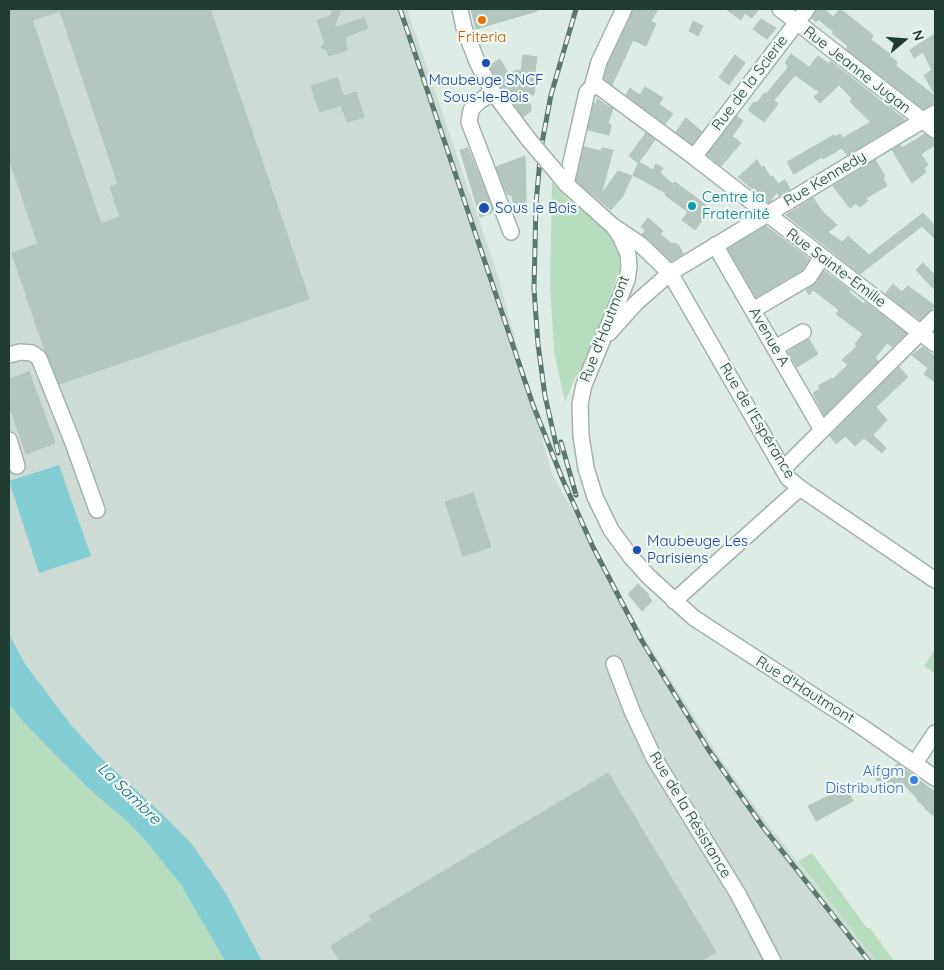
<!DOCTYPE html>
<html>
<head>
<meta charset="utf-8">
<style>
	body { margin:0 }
	#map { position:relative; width:944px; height:970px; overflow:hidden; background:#dfebe5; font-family:Quicksand,sans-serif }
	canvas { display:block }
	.frame { position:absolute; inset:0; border:10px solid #1f3c32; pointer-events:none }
	.north { position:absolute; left:879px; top:15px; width:50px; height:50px; -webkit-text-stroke:4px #eff8f3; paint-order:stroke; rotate:72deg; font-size:14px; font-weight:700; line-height:20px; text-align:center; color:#1f3c32 }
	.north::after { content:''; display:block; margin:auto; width:18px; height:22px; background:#1f3c32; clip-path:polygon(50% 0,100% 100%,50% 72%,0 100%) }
</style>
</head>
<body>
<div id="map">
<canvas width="944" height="970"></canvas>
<div class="frame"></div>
<div class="north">N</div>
</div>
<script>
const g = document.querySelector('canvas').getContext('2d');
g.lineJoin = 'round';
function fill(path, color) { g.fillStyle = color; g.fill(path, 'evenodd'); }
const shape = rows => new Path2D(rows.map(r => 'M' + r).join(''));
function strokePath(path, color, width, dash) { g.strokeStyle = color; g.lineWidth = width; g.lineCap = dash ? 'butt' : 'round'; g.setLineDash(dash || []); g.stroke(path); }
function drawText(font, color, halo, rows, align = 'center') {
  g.font = font + ' Quicksand,sans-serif'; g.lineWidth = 4.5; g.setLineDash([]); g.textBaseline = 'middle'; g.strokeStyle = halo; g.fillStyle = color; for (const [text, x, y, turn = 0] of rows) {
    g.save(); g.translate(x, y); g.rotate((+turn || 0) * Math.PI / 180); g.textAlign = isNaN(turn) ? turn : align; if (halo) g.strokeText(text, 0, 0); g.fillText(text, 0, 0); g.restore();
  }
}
const built = shape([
	[9,9,407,9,497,273,552,474,644,637,720,758,766,822,876,961,225,961,181,885,9,704]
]);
const green = shape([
	[552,181,571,203,607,228,616,242,619,254,620,270,584,364,574,380,565,402,554,351,550,283],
	[935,649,935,674,924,666],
	[9,704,25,724,87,787,129,823,151,847,181,885,225,961,9,961],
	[812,853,867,928,870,928,894,961,876,961,798,861]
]);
const water = shape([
	[59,465,91,556,39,573,9,481],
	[9,634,25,664,71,725,101,758,161,813,191,843,225,892,262,961,225,961,181,885,151,847,129,823,87,787,25,724,9,704]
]);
const building = shape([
	[9,9,210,9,309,299,59,384,45,351,12,253,38,244,9,158,9,9],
	[60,11,118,184,110,187,120,217,101,224,32,20,60,11],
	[334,9,341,9,334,28,364,18,368,28,345,37,347,50,329,56,327,50,321,48,325,43,317,20,330,16,334,9],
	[471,9,537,9,537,11,476,29,471,9],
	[634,9,658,9,651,21,656,24,646,46,633,40,612,85,604,79,608,65,634,9],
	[726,9,759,9,752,18,745,13,741,20,726,9],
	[816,9,824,9,833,17,840,9,873,35,871,40,890,54,889,56,897,62,896,66,935,96,935,102,923,109,846,49,848,46,832,33,834,32,818,19,816,22,812,18,816,9],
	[761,19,776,28,767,39,753,29,761,19],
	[693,21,703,26,698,36,689,31,693,21],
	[935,34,935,95,924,75,932,70,923,52,914,58,910,50,935,34],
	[791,54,809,67,818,56,829,64,830,61,905,120,847,155,842,148,823,159,822,157,794,174,787,162,834,135,835,137,840,134,843,138,871,122,854,106,850,101,852,98,839,85,820,103,814,97,819,92,795,75,774,100,778,104,764,122,748,110,754,102,757,103,764,93,766,94,787,69,788,66,785,63,791,54],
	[523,55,537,57,534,78,536,79,534,95,523,93,531,106,531,111,523,117,499,84,489,66,500,59,509,75,516,70,521,71,523,55],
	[735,55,745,63,729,85,719,77,735,55],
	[337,78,344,96,356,92,364,117,347,122,341,105,320,112,311,86,337,78],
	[645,87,663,98,659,104,673,114,665,124,626,95,630,88,640,95,645,87],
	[597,99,613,109,608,123,611,125,609,135,588,130,594,103,596,104,597,99],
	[737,116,743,121,732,136,741,143,721,166,707,155,737,116],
	[686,118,702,132,692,144,676,132,686,118],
	[646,133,655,140,639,162,653,170,656,164,663,168,660,173,673,184,675,182,706,205,702,210,707,214,695,230,682,220,688,212,665,195,666,193,633,175,638,163,629,156,646,133],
	[925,134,935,141,935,145,921,154,928,165,924,168,926,172,912,183,892,150,900,145,902,148,925,134],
	[584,147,601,151,602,148,613,150,601,195,618,171,632,176,623,196,611,210,576,181,584,147],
	[468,148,493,210,491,213,480,217,460,150,468,148],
	[525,156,526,202,524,205,514,208,512,196,507,194,496,167,525,156],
	[757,160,762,168,764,166,770,177,773,176,778,184,785,180,790,189,779,196,777,192,769,203,738,177,757,160],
	[875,160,885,176,883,178,887,186,866,198,868,201,859,207,856,203,850,208,833,186,875,160],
	[813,198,822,211,837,225,828,232,842,242,848,236,869,255,923,213,935,226,935,239,922,226,860,274,786,215,813,198],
	[648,218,663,231,660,234,672,244,675,243,676,245,678,244,683,254,671,261,642,234,646,230,641,227,648,218],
	[766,226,809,259,802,270,756,297,728,249,766,226],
	[923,263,935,275,935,290,916,270,923,263],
	[824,271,850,290,849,292,864,304,865,302,906,333,892,347,887,343,875,358,878,361,824,415,813,393,820,389,818,386,832,378,833,379,848,365,842,360,857,346,855,344,863,334,836,314,839,310,816,292,813,290,809,295,806,290,817,282,824,271],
	[893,284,902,292,908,286,935,306,920,320,885,294,893,284],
	[809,339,818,354,797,367,788,352,809,339],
	[923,347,935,357,935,382,924,374,928,368,912,355,923,347],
	[899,367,908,377,876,407,887,420,873,435,886,448,882,453,864,438,855,446,845,436,836,444,830,436,899,367],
	[29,372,55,443,26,454,9,405,9,379,29,372],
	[473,493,491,547,463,556,445,502,473,493],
	[638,584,649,595,648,596,652,601,642,611,628,594,638,584],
	[898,764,935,792,935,817,924,808,925,807,917,800,918,799,904,785,900,789,892,781,881,786,875,777,898,764],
	[608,773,716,952,701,961,340,961,331,946,372,920,369,916,608,773],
	[839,791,841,794,848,791,853,801,816,821,808,806,839,791]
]);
const minor = shape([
	[460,9,464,28,478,64,493,92,529,140],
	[780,9,935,130],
	[594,83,694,157,935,344],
	[493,92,477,103,471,110,469,122,511,232],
	[694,157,807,9],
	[558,174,566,184,614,227,620,236,628,254,629,267,627,280,584,385,580,404,581,436,586,468,595,497,611,530,631,557,648,576,694,618,862,727,935,778],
	[566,184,587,92,592,87,599,62,624,9],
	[616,228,641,245,670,273,788,478,800,488,935,580],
	[715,245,822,430],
	[753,310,809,277,822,257],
	[609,333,636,303,670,273,935,113],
	[775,348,803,332],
	[9,355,20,352,32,353,39,358,73,443,97,510],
	[9,440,17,466],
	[783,469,935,318],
	[674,601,800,488],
	[614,664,632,711,654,758,738,894,773,961],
	[915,763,935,733]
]);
const rail = shape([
	[400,9,533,405,562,478,593,547,642,641,708,749,763,827,869,961],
	[561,442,576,495],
	[558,453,545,396,538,344,534,289,536,204,541,148,551,95,576,9]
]);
const minorBridge = shape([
	[529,140,558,174]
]);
const markers = [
	[482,20,5,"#e8710a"],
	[486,63,5,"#1a4fb4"],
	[692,206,5,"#0f9aa8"],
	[484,208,6,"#1a4fb4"],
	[637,550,5,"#1a4fb4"],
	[914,780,5,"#3f7fe0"]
];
const foodNames = [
	["Friteria",482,37]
];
const streetNames = [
	["Rue Jeanne Jugan",857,70,38],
	["Rue de la Scierie",750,83,-53],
	["Rue Kennedy",825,179,-31],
	["Rue Sainte-Emilie",836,268,37],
	["Rue d'Hautmont",605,329,-69],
	["Avenue A",769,337,60],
	["Rue de l'Espérance",757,421,59],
	["Rue d'Hautmont",805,690,32],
	["Rue de la Résistance",690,815,59]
];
const transitNames = [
	["Maubeuge SNCF",486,80,"center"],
	["Sous-le-Bois",486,97,"center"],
	["Sous le Bois",495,208],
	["Maubeuge Les",647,541],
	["Parisiens",647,558]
];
const cultureNames = [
	["Centre la",702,197],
	["Fraternité",702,214]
];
const shopNames = [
	["Aifgm",904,771],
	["Distribution",904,788]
];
const waterNames = [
	["La Sambre",129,794,44]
];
fill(built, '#cddbd4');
fill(green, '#b6debe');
fill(water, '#83ced5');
fill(building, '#b4c6be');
strokePath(building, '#b1c5bb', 1);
strokePath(minor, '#a2b3ac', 18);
strokePath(minor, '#fff', 15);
strokePath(rail, '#59786e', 5);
strokePath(rail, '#eff8f3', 3, [9]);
strokePath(minorBridge, '#a2b3ac', 18, []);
strokePath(minorBridge, '#fff', 15);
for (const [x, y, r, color] of markers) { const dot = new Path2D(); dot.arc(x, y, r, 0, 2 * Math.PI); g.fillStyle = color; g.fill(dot); strokePath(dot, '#eff8f3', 2); }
drawText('15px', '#c56008', '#eff8f3', foodNames);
drawText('15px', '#1f3c32', '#eff8f3', streetNames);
drawText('15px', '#164399', '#eff8f3', transitNames, 'left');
drawText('15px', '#0d838f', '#eff8f3', cultureNames, 'left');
drawText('15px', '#366cbe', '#eff8f3', shopNames, 'right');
drawText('italic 16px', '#16727c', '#eff8f3', waterNames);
</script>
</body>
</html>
